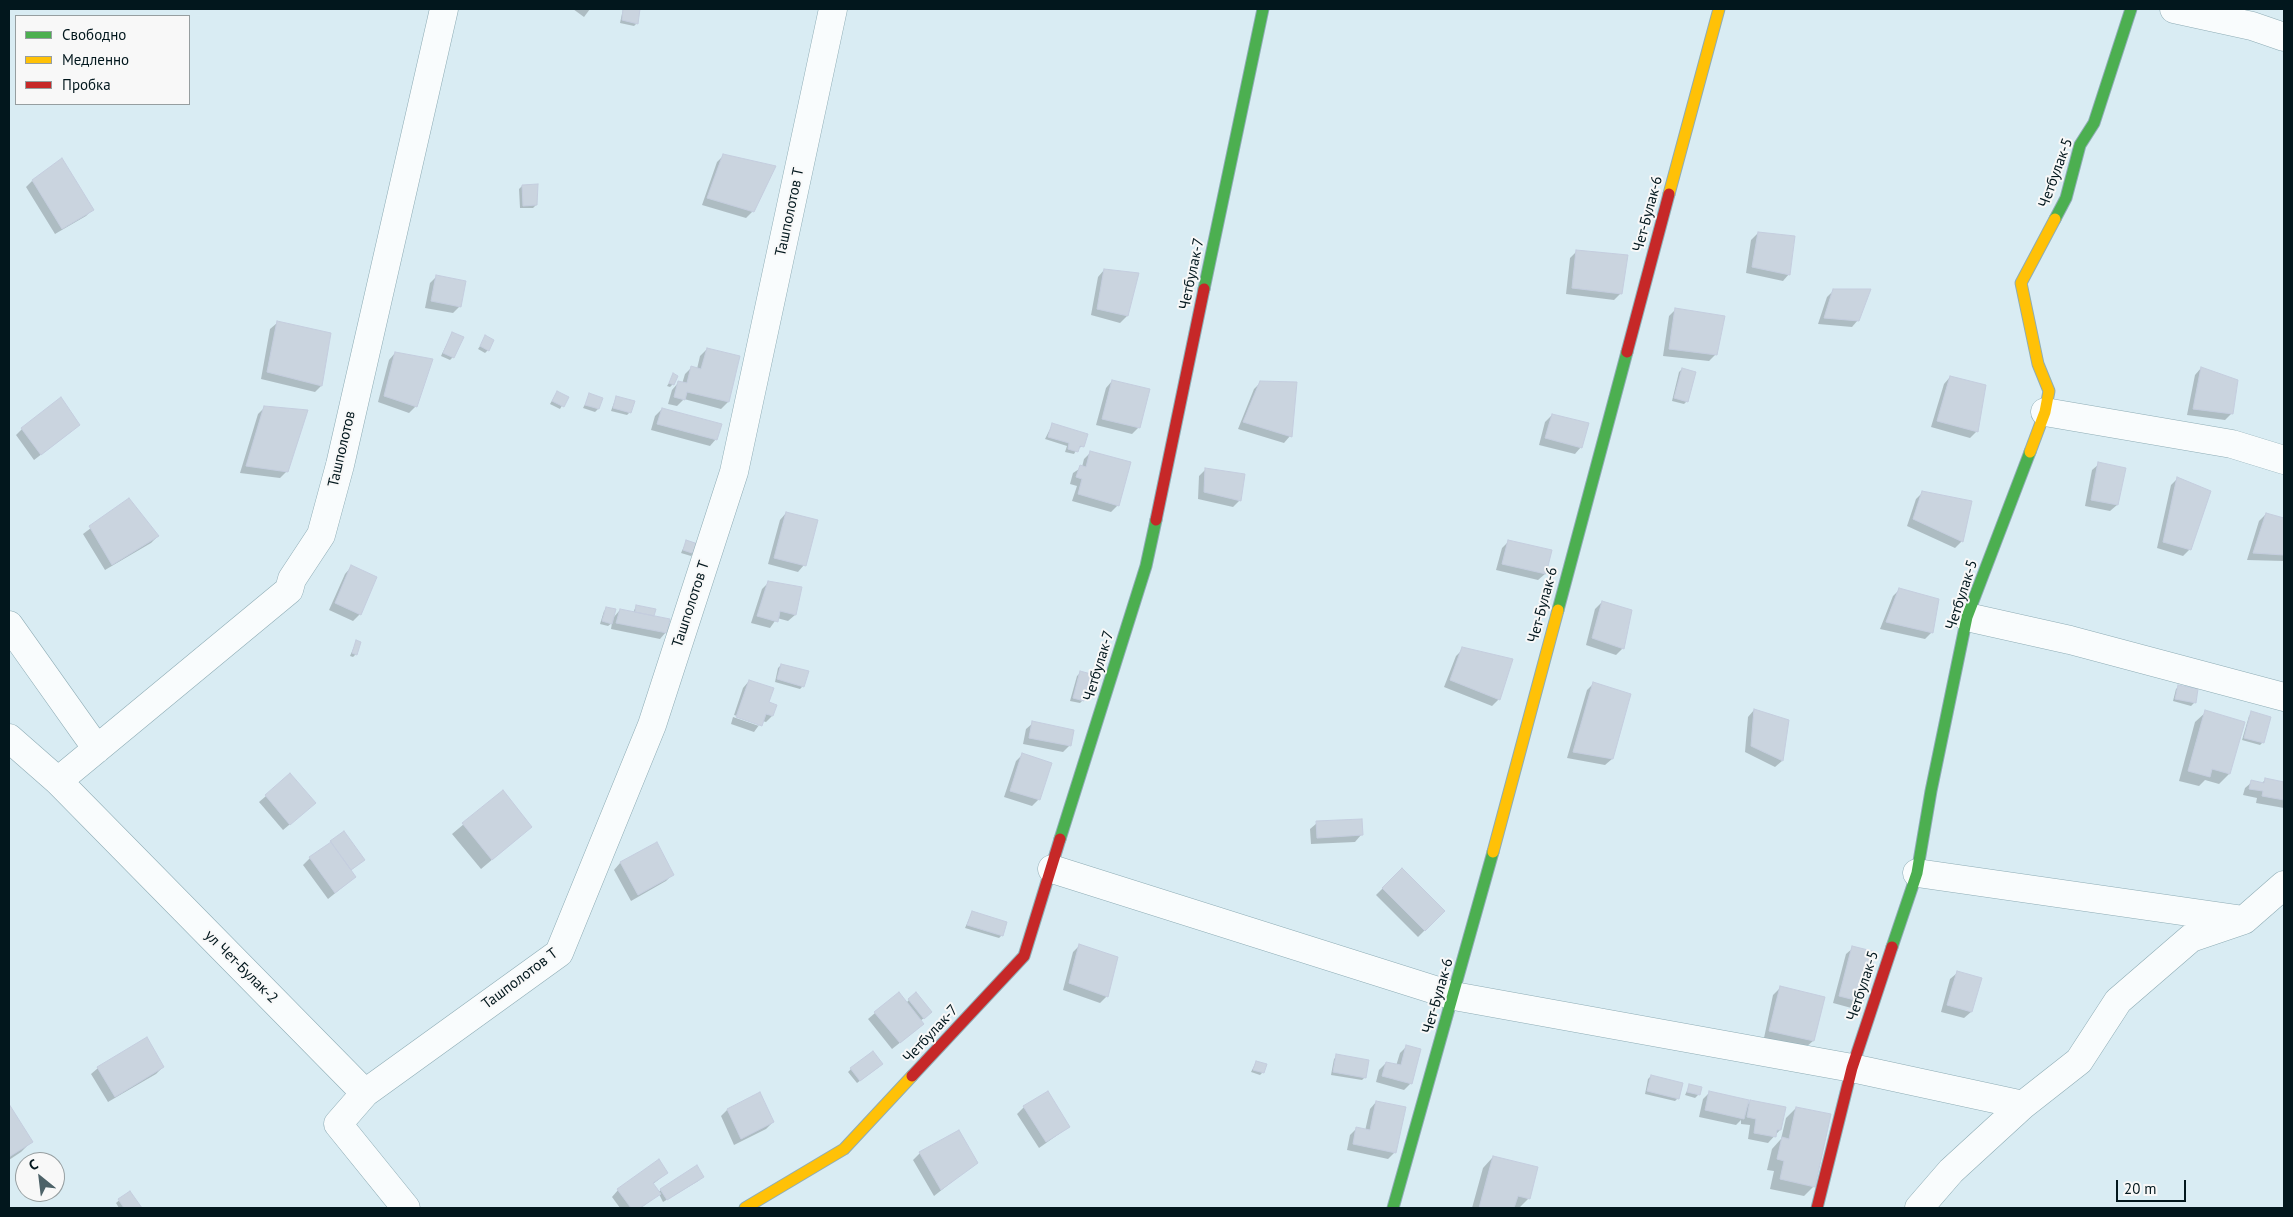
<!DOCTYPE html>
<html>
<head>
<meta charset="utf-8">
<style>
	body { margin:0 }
	#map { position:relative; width:2293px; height:1217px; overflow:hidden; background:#d9ecf3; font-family:"PT Sans",sans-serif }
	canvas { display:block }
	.frame { position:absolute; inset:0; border:10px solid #02171d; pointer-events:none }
	.legend { position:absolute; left:15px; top:15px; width:175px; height:90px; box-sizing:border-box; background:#f8f8f8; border:1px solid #969ea0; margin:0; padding:6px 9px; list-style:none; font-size:15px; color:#02171d }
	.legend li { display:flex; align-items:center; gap:10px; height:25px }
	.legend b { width:25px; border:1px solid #969ea0 }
	.north { position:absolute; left:15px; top:1152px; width:50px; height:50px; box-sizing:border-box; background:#f8f8f8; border:1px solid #969ea0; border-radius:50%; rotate:331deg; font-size:14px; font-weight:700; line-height:20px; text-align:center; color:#02171d }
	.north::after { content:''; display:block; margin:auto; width:18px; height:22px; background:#4d6268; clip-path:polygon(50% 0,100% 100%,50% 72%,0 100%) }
	.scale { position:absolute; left:2116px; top:1180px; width:70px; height:22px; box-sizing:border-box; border:2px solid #02171d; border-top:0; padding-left:6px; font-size:15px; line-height:18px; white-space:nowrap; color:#02171d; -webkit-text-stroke:4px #f8f8f8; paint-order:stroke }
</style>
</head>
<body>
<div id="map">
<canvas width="2293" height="1217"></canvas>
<div class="frame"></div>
<ul class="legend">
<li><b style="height:6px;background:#4caf50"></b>Свободно</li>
<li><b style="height:6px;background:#ffc107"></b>Медленно</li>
<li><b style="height:6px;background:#c62828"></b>Пробка</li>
</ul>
<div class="north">С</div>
<div class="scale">20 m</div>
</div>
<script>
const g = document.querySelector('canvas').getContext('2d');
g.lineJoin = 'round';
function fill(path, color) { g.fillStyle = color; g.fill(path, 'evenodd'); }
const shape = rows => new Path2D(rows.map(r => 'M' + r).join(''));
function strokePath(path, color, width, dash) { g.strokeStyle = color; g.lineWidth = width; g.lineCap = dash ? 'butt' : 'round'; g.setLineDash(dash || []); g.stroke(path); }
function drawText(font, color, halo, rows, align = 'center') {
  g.font = font + ' "PT Sans",sans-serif'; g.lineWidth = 4; g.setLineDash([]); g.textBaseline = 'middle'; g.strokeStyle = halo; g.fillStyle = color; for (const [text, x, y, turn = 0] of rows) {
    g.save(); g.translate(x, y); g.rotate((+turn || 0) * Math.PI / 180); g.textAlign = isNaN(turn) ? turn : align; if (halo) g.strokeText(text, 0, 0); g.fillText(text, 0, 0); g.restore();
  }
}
const shadow = shape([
	[573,9,590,9,584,17],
	[623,9,639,9,637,23,634,26,620,23],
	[724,155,753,211,746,218,702,205,717,162],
	[32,181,92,210,86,216,55,234,26,187],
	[522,186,536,205,533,208,520,208,519,189],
	[1758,233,1789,274,1783,281,1746,273,1751,240],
	[1577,251,1621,293,1614,300,1566,294,1570,258],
	[1104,270,1138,274,1127,316,1120,323,1091,315,1098,277],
	[436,277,460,306,453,313,425,308,430,283],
	[1834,290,1858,320,1852,327,1818,324,1827,297],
	[1676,309,1716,354,1709,361,1663,356,1669,316],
	[277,323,321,386,315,392,261,379,270,329],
	[452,333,453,357,450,360,441,356],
	[486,337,488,350,485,353,478,349],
	[707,349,739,357,728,402,721,409,684,399,677,406,668,404,672,390,678,383,682,384,685,374,691,368,697,369,700,356],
	[395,353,416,406,409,413,378,402,389,360],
	[2201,368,2232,413,2225,420,2187,415,2195,375],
	[1682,369,1687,401,1684,404,1672,401,1679,372],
	[674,375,673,384,670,387,667,386],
	[1950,377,1977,431,1970,438,1931,427,1944,384],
	[1112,381,1139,427,1132,434,1096,425,1106,388],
	[1261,382,1295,383,1290,436,1284,443,1238,429,1254,389],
	[557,392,567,397,560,409,550,404],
	[590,395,598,409,595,412,583,408],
	[616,397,630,412,627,415,611,411],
	[265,407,287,471,280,478,240,473,258,414],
	[662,409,716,439,710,446,651,430,655,416],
	[1552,415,1581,447,1575,454,1539,445,1545,422],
	[1052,425,1083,446,1077,449,1074,454,1065,452,1067,446,1045,439],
	[22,429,72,431,34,460,16,435],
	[1091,452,1118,505,1111,512,1072,501,1077,486,1070,484,1073,473,1082,467,1084,459],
	[2099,464,2117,505,2110,511,2085,506,2092,470],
	[1206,469,1240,500,1233,507,1198,499,1199,476],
	[2177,479,2190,549,2183,556,2157,548,2171,485],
	[1923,492,1962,541,1955,548,1907,526,1916,499],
	[129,499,158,536,151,543,105,570,83,534],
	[786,513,804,565,798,572,768,564,780,520],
	[2266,514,2284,519,2284,561,2247,560,2259,521],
	[1509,541,1545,574,1538,580,1496,570,1502,548],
	[686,542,694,553,691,556,681,553],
	[351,567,360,614,353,621,329,610,345,574],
	[769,582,795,615,788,621,777,618,770,628,751,623,762,589],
	[1900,589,1932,632,1925,639,1880,629,1893,596],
	[1602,602,1623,648,1616,655,1586,645,1595,609],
	[636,606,653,615,666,632,660,639,611,629,612,623,608,626,600,624,604,611,607,608,613,618,620,610,633,613],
	[356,642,356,654,353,657,350,656],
	[1463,649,1499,699,1492,706,1444,687,1456,656],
	[781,665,803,686,800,689,775,682,778,668],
	[1080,673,1083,700,1080,703,1070,701,1077,676],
	[749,681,768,703,772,716,766,722,762,721,754,732,731,724,733,717,759,726,759,723,734,715,743,688],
	[1594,683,1612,759,1605,765,1567,758,1587,690],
	[2179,686,2194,703,2191,706,2173,701,2176,689],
	[1754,710,1788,721,1782,761,1775,767,1745,752,1748,717],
	[2206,712,2229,774,2219,784,2205,780,2199,786,2179,781,2195,722],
	[2252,713,2263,742,2260,745,2242,740,2249,716],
	[1033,723,1070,745,1063,752,1023,744,1026,729],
	[1022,755,1039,799,1032,806,1004,797,1016,761],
	[2266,779,2284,783,2284,808,2256,803,2257,798,2243,795,2245,788,2252,782,2262,783],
	[502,792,531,827,481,869,452,834],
	[266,796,307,810,283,830,259,802],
	[1317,823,1361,835,1355,842,1311,844,1310,829],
	[656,844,673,874,666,881,631,901,614,870,620,863],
	[310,858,364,860,350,871,355,877,328,899,303,865],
	[1402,869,1444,911,1418,937,1376,895],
	[972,912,1002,935,999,938,965,928],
	[1079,946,1107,996,1100,1003,1063,990,1073,952],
	[1853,948,1862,1002,1855,1009,1833,1003,1846,954],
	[1957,973,1980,979,1971,1012,1964,1018,1941,1012,1950,979],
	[1780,988,1813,1041,1806,1047,1764,1038,1773,995],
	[909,1000,928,1015,920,1021,916,1030,892,1049,868,1019,875,1013,906,1003],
	[1406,1047,1411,1083,1404,1090,1376,1082,1379,1070,1386,1063,1396,1066,1400,1053],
	[1337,1056,1365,1077,1362,1080,1331,1075,1334,1059],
	[1256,1062,1263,1072,1260,1075,1251,1072],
	[163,1067,156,1074,108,1102,91,1074,98,1068],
	[879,1067,857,1083,848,1072,851,1069],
	[1651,1076,1678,1098,1675,1101,1645,1094,1648,1079],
	[1690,1085,1698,1095,1695,1098,1685,1095],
	[1710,1092,1746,1106,1750,1102,1780,1130,1768,1143,1748,1139,1750,1125,1741,1124,1741,1120,1736,1125,1699,1117,1703,1099],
	[1376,1102,1395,1152,1388,1159,1347,1150,1350,1135,1356,1129,1365,1131,1370,1109],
	[9,1106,31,1142,21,1152,9,1160],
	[1024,1107,1069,1127,1039,1148,1017,1114],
	[1796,1108,1814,1186,1804,1196,1770,1189,1774,1171,1767,1170,1772,1149,1781,1139,1786,1118],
	[727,1110,773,1122,766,1129,734,1145,721,1116],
	[959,1131,976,1163,934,1196,913,1160,920,1153],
	[1493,1157,1529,1198,1519,1208,1472,1208,1483,1168],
	[667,1173,653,1184,658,1192,661,1190,700,1180,663,1202,659,1194,641,1208,620,1208,612,1197,618,1190],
	[129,1192,140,1208,119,1208,116,1203]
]);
const building = shape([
	[623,9,640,9,638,24,622,20,623,9],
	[723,154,776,166,754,212,707,198,723,154],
	[62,158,94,210,62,229,32,180,62,158],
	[538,184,537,205,523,206,522,185,538,184],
	[1758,232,1795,236,1790,275,1752,267,1758,232],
	[1576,250,1628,255,1622,294,1572,288,1576,250],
	[1104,269,1139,273,1128,316,1097,309,1104,269],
	[436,275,466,281,461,307,431,301,436,275],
	[1833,289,1871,289,1859,321,1824,318,1833,289],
	[1675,308,1725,316,1717,355,1669,349,1675,308],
	[277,321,331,333,322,386,267,372,277,321],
	[452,332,464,337,454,358,443,353,452,332],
	[485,335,494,340,489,351,480,346,485,335],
	[707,348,740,356,729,402,687,392,685,400,674,397,678,381,687,383,691,366,701,369,707,348],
	[395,352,433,359,417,407,384,396,395,352],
	[2201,367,2238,380,2233,414,2193,409,2201,367],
	[1682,368,1696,372,1688,402,1674,398,1682,368],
	[673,373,678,376,674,385,669,383,673,373],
	[1950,376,1986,385,1978,432,1937,421,1950,376],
	[1112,380,1150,389,1140,428,1102,419,1112,380],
	[1260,381,1297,382,1292,437,1243,422,1260,381],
	[557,391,569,397,564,407,552,401,557,391],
	[589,393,603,398,599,409,585,405,589,393],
	[616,396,635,401,631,413,613,408,616,396],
	[61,397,80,425,41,455,21,428,61,397],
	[264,406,308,410,288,472,246,466,264,406],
	[662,408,722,424,717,440,657,424,662,408],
	[1552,414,1589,423,1582,448,1545,438,1552,414],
	[1052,423,1088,434,1084,447,1080,446,1078,452,1068,449,1069,443,1048,437,1052,423],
	[1090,451,1131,462,1119,506,1078,494,1082,479,1076,477,1080,465,1086,467,1090,451],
	[2098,462,2126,468,2118,505,2091,500,2098,462],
	[1205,468,1245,474,1241,501,1204,492,1205,468],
	[2177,477,2211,491,2191,550,2163,542,2177,477],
	[1922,491,1972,501,1963,542,1913,519,1922,491],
	[129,498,159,536,112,565,89,526,129,498],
	[786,512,818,520,806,566,774,558,786,512],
	[2266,513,2284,518,2284,555,2253,553,2266,513],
	[686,540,698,544,695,554,683,550,686,540],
	[1508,540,1552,550,1546,574,1502,564,1508,540],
	[351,565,377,577,361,615,335,603,351,565],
	[768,581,802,587,796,615,780,611,778,622,757,616,768,581],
	[1899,588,1939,599,1933,633,1886,622,1899,588],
	[1602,601,1632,610,1624,649,1592,638,1602,601],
	[636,605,656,609,654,616,635,612,636,605],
	[606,607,616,609,612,624,602,621,606,607],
	[620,609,670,619,667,633,616,623,620,609],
	[356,640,361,642,357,655,352,653,356,640],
	[1462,647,1513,659,1500,700,1450,680,1462,647],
	[781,664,809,671,804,687,777,679,781,664],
	[1080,671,1091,674,1084,701,1073,698,1080,671],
	[749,680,774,688,769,702,777,705,773,716,766,714,762,726,736,717,749,680],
	[1593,682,1631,694,1613,759,1573,752,1593,682],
	[2178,685,2198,689,2196,703,2175,699,2178,685],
	[1754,709,1789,720,1783,761,1751,746,1754,709],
	[2205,710,2245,722,2230,774,2212,769,2210,777,2188,771,2205,710],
	[2251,711,2271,717,2264,743,2244,738,2251,711],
	[1032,721,1074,730,1071,746,1029,738,1032,721],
	[1022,753,1052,763,1040,800,1010,791,1022,753],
	[290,773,316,803,290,825,265,795,290,773],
	[2265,778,2284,782,2284,800,2262,796,2263,791,2249,789,2251,780,2264,783,2265,778],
	[503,790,532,827,492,860,462,823,503,790],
	[1362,819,1363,835,1317,838,1316,821,1362,819],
	[344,831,365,860,351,870,330,841,344,831],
	[331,842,356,877,335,893,309,857,331,842],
	[657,842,674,875,638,895,620,862,657,842],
	[1402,868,1445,911,1425,931,1382,888,1402,868],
	[972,911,1007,922,1003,936,967,925,972,911],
	[1079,944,1118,957,1108,997,1069,983,1079,944],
	[1852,946,1876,952,1863,1002,1839,996,1852,946],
	[1957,971,1982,978,1972,1012,1947,1005,1957,971],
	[1780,986,1825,997,1814,1041,1769,1031,1780,986],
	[899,992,924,1024,900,1043,874,1012,899,992],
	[916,992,932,1012,924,1019,908,999,916,992],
	[147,1037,164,1067,115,1097,97,1067,147,1037],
	[1406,1045,1421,1049,1412,1084,1382,1076,1386,1062,1401,1065,1406,1045],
	[873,1051,883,1064,860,1081,850,1068,873,1051],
	[1336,1054,1369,1060,1366,1078,1333,1072,1336,1054],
	[1256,1061,1267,1064,1264,1073,1253,1070,1256,1061],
	[1651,1075,1683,1083,1679,1099,1647,1091,1651,1075],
	[1689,1084,1702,1087,1700,1095,1687,1092,1689,1084],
	[1048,1091,1070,1127,1046,1142,1023,1106,1048,1091],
	[1709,1091,1749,1100,1744,1119,1705,1110,1709,1091],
	[760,1092,774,1122,741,1139,727,1109,760,1092],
	[1750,1100,1786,1107,1781,1130,1777,1130,1776,1137,1754,1133,1756,1119,1747,1117,1750,1100],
	[1376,1101,1406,1107,1396,1153,1353,1144,1356,1127,1370,1130,1376,1101],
	[9,1104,33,1142,9,1157,9,1104],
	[1796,1107,1831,1114,1815,1187,1780,1179,1784,1161,1777,1159,1782,1137,1789,1139,1796,1107],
	[959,1130,978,1163,941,1190,919,1152,959,1130],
	[1493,1156,1538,1167,1530,1199,1518,1196,1514,1208,1479,1208,1493,1156],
	[659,1159,668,1173,653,1183,661,1194,640,1208,631,1208,617,1189,659,1159],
	[697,1165,704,1177,667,1200,660,1189,697,1165],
	[130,1191,142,1208,124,1208,118,1199,130,1191]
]);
const street = shape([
	[2174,9,2252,26,2284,37],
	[2045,412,2232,444,2284,460],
	[1967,617,2070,640,2284,697],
	[9,625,97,749],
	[9,738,58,781,365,1093,338,1124,406,1208],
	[58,781,289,590,292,579,321,535,340,465,444,9],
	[1052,869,1454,996,1852,1068,2023,1105],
	[1917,873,2237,919],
	[365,1093,559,953,652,725,734,472,833,9],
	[1919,1208,1951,1171,2023,1105,2079,1061,2118,1001,2191,938,2244,920,2284,885]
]);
const fast = shape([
	[2055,219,2066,198,2080,145,2094,123,2131,9],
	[1204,289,1263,9],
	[1558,610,1627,352],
	[1060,839,1146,566,1156,520],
	[1892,947,1917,873,1931,791,1967,617,2030,452],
	[1393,1208,1493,852]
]);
const slow = shape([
	[1669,194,1719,9],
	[2030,452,2045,412,2049,391,2038,364,2021,283,2055,219],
	[1493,852,1558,610],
	[745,1208,844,1149,912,1076]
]);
const jam = shape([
	[1627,352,1669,194],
	[1156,520,1204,289],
	[912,1076,1024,956,1060,839],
	[1817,1208,1852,1068,1892,947]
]);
const streetNames = [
	["Четбулак-5",2056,173,-70],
	["Ташполотов Т",790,212,-78],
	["Чет-Булак-6",1648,214,-75],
	["Четбулак-7",1192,274,-78],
	["Ташполотов",342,449,-77],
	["Четбулак-5",1962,595,-72],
	["Ташполотов Т",691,604,-72],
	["Чет-Булак-6",1543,605,-75],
	["Четбулак-7",1099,666,-73],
	["ул Чет-Булак-2",241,967,45],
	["Ташполотов Т",520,979,-37],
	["Четбулак-5",1863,986,-72],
	["Чет-Булак-6",1438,996,-74],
	["Четбулак-7",931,1034,-47]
];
fill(shadow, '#0003');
fill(building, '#cad4df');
strokePath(building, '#c4cdde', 1);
strokePath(street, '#8eacb5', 29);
strokePath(fast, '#8eacb5', 13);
strokePath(slow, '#8eacb5', 13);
strokePath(jam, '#8eacb5', 13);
strokePath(street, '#f9fcfd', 28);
strokePath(fast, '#4caf50', 11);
strokePath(slow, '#ffc107', 11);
strokePath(jam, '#c62828', 11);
drawText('15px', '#02171d', '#f8f8f8', streetNames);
</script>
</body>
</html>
